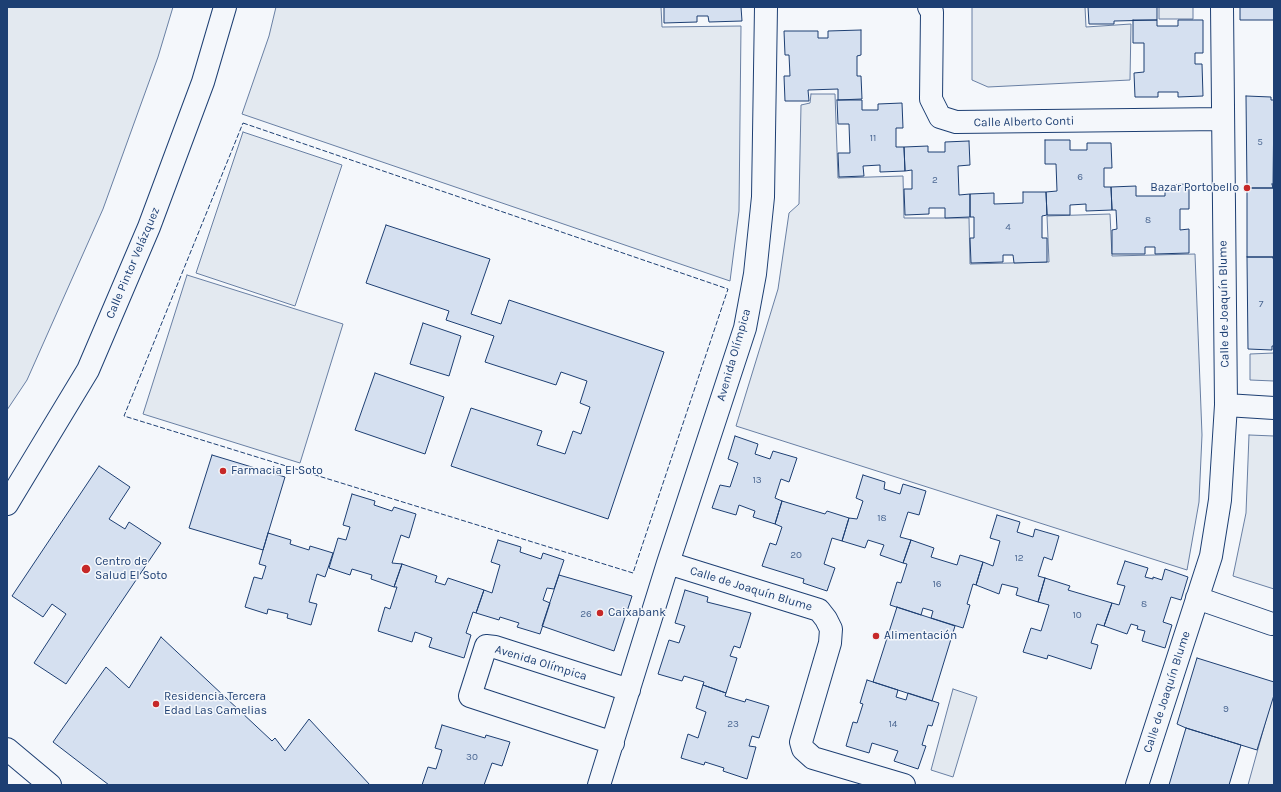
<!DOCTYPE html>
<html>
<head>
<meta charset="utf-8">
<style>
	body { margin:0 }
	#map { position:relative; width:1281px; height:792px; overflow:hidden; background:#f4f7fb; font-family:Karla,sans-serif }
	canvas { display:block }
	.frame { position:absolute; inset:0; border:8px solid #1d3f73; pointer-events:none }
</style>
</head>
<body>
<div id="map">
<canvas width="1281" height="792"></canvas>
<div class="frame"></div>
</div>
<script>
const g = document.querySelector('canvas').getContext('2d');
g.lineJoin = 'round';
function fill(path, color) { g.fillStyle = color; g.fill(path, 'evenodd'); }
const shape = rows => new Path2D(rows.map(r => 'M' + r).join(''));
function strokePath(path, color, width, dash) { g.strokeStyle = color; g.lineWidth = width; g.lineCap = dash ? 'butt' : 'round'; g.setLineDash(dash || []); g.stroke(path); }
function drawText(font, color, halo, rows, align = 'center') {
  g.font = font + ' Karla,sans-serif'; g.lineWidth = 3; g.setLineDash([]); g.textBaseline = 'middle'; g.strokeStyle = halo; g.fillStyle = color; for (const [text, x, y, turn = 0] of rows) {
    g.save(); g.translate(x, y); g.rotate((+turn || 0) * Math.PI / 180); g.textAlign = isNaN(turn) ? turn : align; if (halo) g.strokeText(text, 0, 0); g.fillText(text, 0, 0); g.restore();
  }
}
const green = shape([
	[7,7,173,7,158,57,103,209,27,380,7,410,7,7],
	[276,7,661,7,662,27,741,26,739,211,730,281,242,114,269,36,276,7],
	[972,7,1085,7,1086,27,1131,24,1130,80,988,87,972,80,972,7],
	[1159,7,1193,7,1193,19,1159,19,1159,7],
	[811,94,835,94,838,178,903,176,904,218,969,218,970,264,1049,262,1047,216,1110,214,1112,256,1195,254,1202,435,1199,502,1187,570,736,426,778,289,789,213,799,204,801,105,810,103,811,94],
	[243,132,342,165,295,306,196,273,243,132],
	[187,275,343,324,300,463,143,414,187,275],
	[1274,353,1274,381,1250,380,1250,354,1274,353],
	[1249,435,1274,436,1274,589,1233,576,1246,513,1249,435],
	[953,689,977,697,953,777,931,770,953,689],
	[1274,691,1274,785,1248,785,1274,691]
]);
const building = shape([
	[664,7,741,7,742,21,709,22,708,16,697,16,697,22,664,23,664,7],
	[1088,7,1157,7,1157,20,1114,21,1114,24,1089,24,1088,7],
	[1240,7,1274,7,1274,20,1240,20,1240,7],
	[1133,20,1157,20,1157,26,1178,26,1178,20,1203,20,1203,53,1195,53,1195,64,1202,64,1203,96,1178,97,1178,92,1158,92,1158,97,1135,97,1134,73,1144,72,1144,43,1133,43,1133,20],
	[861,30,861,55,857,56,857,76,861,76,862,99,838,100,838,89,808,90,809,101,785,101,784,76,790,76,789,55,785,55,784,31,818,31,818,38,828,38,828,31,861,30],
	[1246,96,1271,97,1271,100,1274,100,1273,188,1247,188,1246,96],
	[837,100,862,100,862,110,878,110,878,104,902,103,903,128,896,128,896,147,904,147,905,171,880,172,880,165,863,166,864,176,839,177,838,153,850,153,849,124,838,124,837,100],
	[1045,140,1070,140,1070,150,1087,150,1087,143,1111,143,1112,168,1104,168,1104,187,1111,187,1112,210,1086,211,1086,204,1070,205,1070,215,1047,215,1046,192,1057,191,1056,164,1045,164,1045,140],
	[969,141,970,165,958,166,959,195,970,194,970,217,945,218,945,208,929,208,929,214,905,215,904,189,912,189,912,170,905,171,904,147,928,146,928,152,945,152,945,142,969,141],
	[1189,184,1189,209,1180,209,1180,230,1189,229,1189,253,1155,254,1155,247,1145,247,1145,254,1112,254,1112,230,1117,229,1116,210,1112,210,1111,187,1136,186,1136,196,1165,196,1165,185,1189,184],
	[1272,184,1274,184,1274,262,1273,257,1247,257,1247,188,1273,188,1272,184],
	[1023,192,1046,192,1047,215,1042,216,1042,238,1047,238,1047,262,1014,263,1013,255,1003,255,1003,262,971,263,970,238,974,238,974,217,970,217,970,194,994,193,994,204,1023,203,1023,192],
	[386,225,490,259,471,314,501,324,509,300,664,352,608,519,451,466,471,408,542,431,537,445,565,454,573,431,581,434,590,407,580,403,587,381,561,372,556,385,485,362,494,336,446,320,449,311,366,283,386,225],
	[1247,257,1273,257,1274,262,1274,346,1272,346,1272,350,1248,349,1247,257],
	[423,323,461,336,449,376,410,364,423,323],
	[375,373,444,397,425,454,355,430,375,373],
	[735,436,758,444,755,454,770,459,773,451,797,458,789,482,781,479,775,498,782,501,775,524,753,517,755,511,739,505,736,515,712,508,720,485,730,487,738,463,728,459,735,436],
	[212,455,285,477,263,550,189,528,212,455],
	[99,466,130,487,109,519,125,529,129,522,161,543,66,684,34,663,66,614,52,604,43,617,12,596,99,466],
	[863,475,885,482,884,489,900,494,903,484,926,491,919,515,908,512,900,537,911,540,903,563,880,555,884,545,868,540,865,548,842,541,849,518,857,519,863,501,856,498,863,475],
	[352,494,375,501,374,505,392,511,394,507,416,514,409,538,401,535,392,563,402,564,394,587,371,579,372,575,352,569,350,575,329,568,338,538,346,540,350,527,343,525,352,494],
	[782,501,825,514,827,511,849,518,842,541,832,538,824,564,835,568,827,591,803,583,804,579,762,566,770,543,776,545,782,527,775,524,782,501],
	[997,515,1020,522,1017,532,1033,537,1035,529,1059,536,1052,560,1044,557,1038,576,1045,578,1038,602,1016,595,1018,588,1002,584,999,594,976,585,983,562,993,566,1000,541,990,538,997,515],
	[268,533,291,540,290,544,309,550,310,546,333,553,325,577,317,574,309,602,317,604,311,625,287,618,288,614,268,609,267,614,245,607,254,577,262,579,266,566,259,564,268,533],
	[498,540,521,547,520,552,541,559,543,553,564,560,554,589,547,588,543,600,550,603,540,634,517,627,519,623,500,617,499,620,476,613,484,590,492,593,500,565,491,562,498,540],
	[911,540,934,548,931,557,957,565,960,555,983,562,976,585,973,584,967,604,970,605,963,628,931,618,933,611,923,608,921,615,890,605,897,582,901,583,907,564,903,563,911,540],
	[1125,561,1148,568,1145,577,1153,579,1153,577,1162,580,1165,569,1188,577,1181,600,1171,597,1163,622,1172,625,1165,648,1142,641,1145,631,1137,629,1138,626,1131,624,1127,634,1104,626,1112,603,1119,605,1125,586,1117,584,1125,561],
	[402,564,437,576,435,582,445,585,448,578,484,590,476,613,473,612,466,633,471,635,464,658,429,647,432,638,415,632,412,642,378,631,385,607,390,609,397,587,394,587,402,564],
	[559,575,632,596,614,651,542,626,559,575],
	[1045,578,1070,586,1068,590,1112,603,1104,626,1097,624,1091,643,1098,645,1091,669,1048,655,1047,659,1023,652,1031,628,1041,631,1049,605,1038,602,1045,578],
	[685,590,708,597,707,602,751,613,740,648,734,646,730,656,737,658,726,693,703,685,704,682,684,676,682,681,658,674,669,640,679,643,685,626,675,623,685,590],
	[897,607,955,626,932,701,873,682,897,607],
	[161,637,272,741,275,738,285,751,309,719,370,785,109,785,53,742,106,667,129,688,161,637],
	[1197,658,1274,682,1274,695,1257,750,1186,728,1177,724,1197,658],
	[867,680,898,690,896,697,906,700,908,693,939,703,932,726,928,725,922,745,926,746,918,769,894,761,898,751,872,743,869,753,846,746,853,722,857,723,863,704,860,703,867,680],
	[703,685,726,693,725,696,745,702,746,699,769,706,759,738,752,736,749,746,756,747,747,779,723,771,724,768,705,762,704,765,681,758,688,734,698,738,706,712,696,708,703,685],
	[442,725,485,738,486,735,510,742,502,766,492,763,484,785,422,785,428,767,436,769,442,750,435,748,442,725],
	[1186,728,1241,745,1229,785,1169,785,1186,728]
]);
const minor = shape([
	[929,7,932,12,931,99,940,117,956,122,1222,119],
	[1226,405,1274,408],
	[7,504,88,370,149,227,203,82,225,7],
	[668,563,819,610,826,619,831,629,830,643,801,742,803,749,813,758,904,785],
	[1197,598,1272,624],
	[613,743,470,696,486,646,495,647,629,690],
	[7,749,50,785],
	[599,785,668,563,745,328,755,274,763,197,766,7],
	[1137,785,1211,556,1220,500,1226,405,1222,7]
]);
const fence = shape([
	[243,123,728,289,633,573,124,416,243,123]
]);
const markers = [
	[1247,188,4,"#c62828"],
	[223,471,4,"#c62828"],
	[86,569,5,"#c62828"],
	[600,613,4,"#c62828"],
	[876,636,4,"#c62828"],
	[156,704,4,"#c62828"]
];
const numberNames = [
	["11",873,138],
	["5",1260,142],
	["6",1080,177],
	["2",935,180],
	["8",1148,220],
	["4",1008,227],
	["7",1261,304],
	["13",757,480],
	["18",882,518],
	["20",796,555],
	["12",1019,558],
	["16",937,584],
	["8",1144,604],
	["26",586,614],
	["10",1077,615],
	["9",1226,709],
	["23",733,724],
	["14",893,724],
	["30",472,757]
];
const streetNames = [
	["Calle Alberto Conti",1024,122,-1],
	["Calle Pintor Velázquez",133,263,-67],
	["Calle de Joaquín Blume",1224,304,-91],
	["Avenida Olímpica",734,355,-74],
	["Calle de Joaquín Blume",751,589,17],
	["Avenida Olímpica",541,663,17],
	["Calle de Joaquín Blume",1167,692,-72]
];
const poiNames = [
	["Bazar Portobello",1239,188,"right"],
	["Farmacia El Soto",231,471],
	["Centro de",95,562],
	["Salud El Soto",95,576],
	["Caixabank",608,613],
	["Alimentación",884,636],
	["Residencia Tercera",164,697],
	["Edad Las Camelias",164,711]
];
fill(green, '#e3e9f0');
strokePath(green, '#687fa3', 1);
fill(building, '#d5e0f0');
strokePath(building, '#1d3f73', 1);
strokePath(minor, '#1d3f73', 24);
strokePath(minor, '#f4f7fb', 22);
strokePath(fence, '#1d3f73', 1, [5, 2]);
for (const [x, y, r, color] of markers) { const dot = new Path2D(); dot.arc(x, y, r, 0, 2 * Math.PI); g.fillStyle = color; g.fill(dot); strokePath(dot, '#f4f7fb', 1.5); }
drawText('10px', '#4b6792', null, numberNames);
drawText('12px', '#1d3f73', '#f4f7fb', streetNames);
drawText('12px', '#1d3f73', '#f4f7fb', poiNames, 'left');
</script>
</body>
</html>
